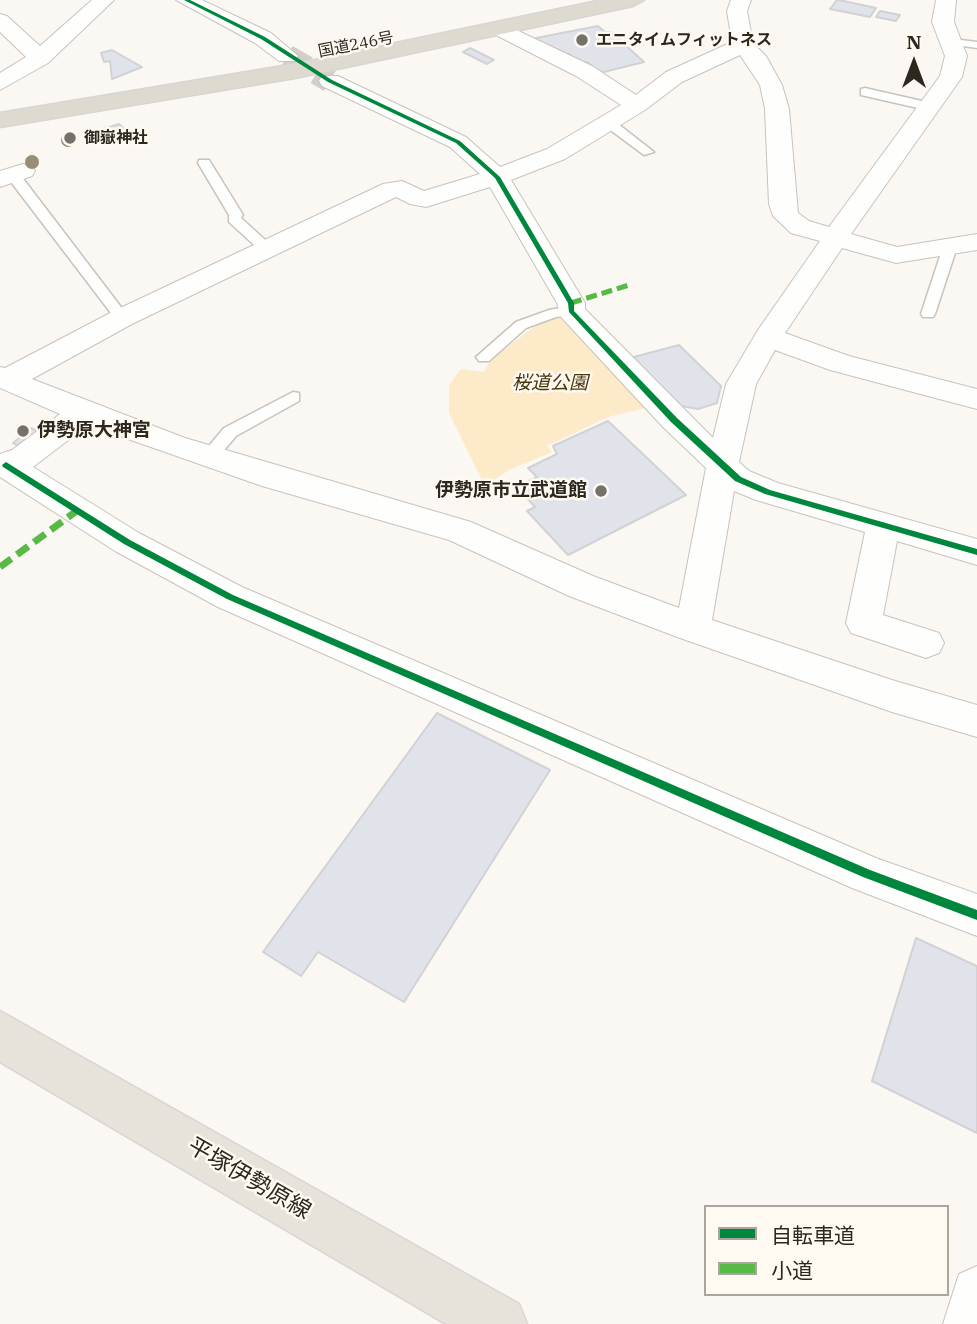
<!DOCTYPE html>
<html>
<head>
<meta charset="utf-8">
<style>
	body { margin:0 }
	#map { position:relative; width:977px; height:1324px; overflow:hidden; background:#fbf8f4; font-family:"IBM Plex Serif","Noto Sans JP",serif }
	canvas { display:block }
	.legend { position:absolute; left:704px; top:1205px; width:245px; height:91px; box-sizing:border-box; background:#fef9f1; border:2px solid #aaa59d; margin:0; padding:9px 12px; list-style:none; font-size:21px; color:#2c2820 }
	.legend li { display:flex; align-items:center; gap:14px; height:35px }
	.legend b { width:35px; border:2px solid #aaa59d }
	.north { position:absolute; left:879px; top:28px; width:70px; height:70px; -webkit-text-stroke:5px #fef9f1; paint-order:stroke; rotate:0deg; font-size:19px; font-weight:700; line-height:28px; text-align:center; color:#2c2820 }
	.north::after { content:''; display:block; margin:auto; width:24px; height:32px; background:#2c2820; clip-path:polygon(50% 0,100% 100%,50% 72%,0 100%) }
</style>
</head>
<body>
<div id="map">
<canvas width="977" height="1324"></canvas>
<ul class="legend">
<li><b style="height:9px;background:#00873e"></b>自転車道</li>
<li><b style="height:9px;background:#58b947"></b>小道</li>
</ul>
<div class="north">N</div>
</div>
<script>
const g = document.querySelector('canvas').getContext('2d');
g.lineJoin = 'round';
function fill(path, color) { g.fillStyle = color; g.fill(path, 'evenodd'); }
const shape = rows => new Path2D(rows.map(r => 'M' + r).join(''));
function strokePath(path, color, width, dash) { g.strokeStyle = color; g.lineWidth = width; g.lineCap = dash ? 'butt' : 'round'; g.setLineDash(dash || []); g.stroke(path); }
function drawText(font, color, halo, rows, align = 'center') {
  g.font = font + ' "IBM Plex Serif","Noto Sans JP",serif'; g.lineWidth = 5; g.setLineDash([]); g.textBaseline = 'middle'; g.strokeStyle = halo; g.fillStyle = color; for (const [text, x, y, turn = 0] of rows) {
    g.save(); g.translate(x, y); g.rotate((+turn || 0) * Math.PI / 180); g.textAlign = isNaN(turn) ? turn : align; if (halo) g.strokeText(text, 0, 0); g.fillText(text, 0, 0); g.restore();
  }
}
const green = shape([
	[561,317,650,407,608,417,547,446,552,452,509,470,485,486,449,413,449,385,461,369,484,372,491,359,534,327,545,320]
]);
const building = shape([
	[837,0,839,0,876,8,870,17,830,9,837,0],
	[880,11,900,15,896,21,876,17,880,11],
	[598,26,605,32,611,32,644,62,600,73,587,62,579,63,569,54,560,55,551,46,543,47,536,38,598,26],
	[470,48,494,60,487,64,463,52,470,48],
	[112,50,142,67,112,79,110,61,104,62,101,53,112,50],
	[119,124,129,133,111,140,100,130,119,124],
	[679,345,721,386,717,403,698,409,675,405,630,358,679,345],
	[608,421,686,495,568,555,527,511,535,507,517,487,537,477,528,468,557,454,553,446,608,421],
	[31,428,39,432,18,446,13,443,31,428],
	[437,713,550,770,404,1002,318,952,301,976,263,952,437,713],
	[916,938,977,966,977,1133,872,1081,916,938]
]);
const minorTunnel = shape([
	[287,56,330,81]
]);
const service = shape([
	[953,39,977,42,977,48,949,44,947,42,953,39],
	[865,88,935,104,937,107,931,111,861,95,861,89,865,88],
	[605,120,613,120,654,152,644,155,605,126,605,120],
	[199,160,209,160,243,215,241,218,273,247,273,253,263,253,229,222,229,215,198,163,199,160],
	[8,172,18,172,127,315,127,321,117,321,8,178,8,172],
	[950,243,957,247,935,314,933,317,923,317,921,314,943,247,950,243],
	[571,306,576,308,576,314,556,317,526,328,489,361,479,361,476,357,516,322,549,310,571,306],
	[293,392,299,393,299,401,236,436,215,461,203,461,201,457,203,453,224,428,293,392]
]);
const minor = shape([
	[92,0,114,0,48,63,0,90,0,73,26,57,0,32,0,14,7,16,40,46,92,0],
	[176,0,202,0,271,33,298,56,295,61,279,61,255,43,176,0],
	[731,0,751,0,747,11,753,43,766,56,782,85,789,109,798,213,809,221,829,227,940,76,945,56,932,22,936,0,956,0,954,22,967,56,962,77,851,234,897,247,977,234,977,250,896,263,842,248,785,333,849,356,977,389,977,409,830,370,775,350,756,384,739,462,749,471,778,483,977,539,977,565,897,541,883,615,939,633,944,643,939,653,926,658,851,633,846,623,865,532,756,500,734,491,712,620,892,680,977,705,977,737,892,712,680,638,569,596,449,540,262,486,88,425,33,467,139,533,242,587,876,858,977,894,977,936,852,888,218,607,115,551,0,477,0,454,12,450,60,414,0,388,0,367,5,368,112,312,383,184,402,181,424,191,480,174,450,147,322,86,319,81,322,76,338,76,466,137,500,167,547,149,621,105,576,76,494,34,490,30,494,26,508,26,592,66,636,95,666,72,732,42,727,11,731,0],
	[740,55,760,85,765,109,769,204,773,216,791,233,820,241,758,330,726,384,713,438,585,309,585,303,511,180,565,159,645,110,682,82,740,55],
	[490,187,557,303,561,317,663,427,706,468,679,608,593,576,471,522,185,438,32,379,132,324,396,197,410,204,426,207,490,187],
	[23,164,32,166,35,171,32,176,0,187,0,171,23,164],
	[977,1266,977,1324,943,1324,959,1274,977,1266]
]);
const primary = shape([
	[0,1011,519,1304,527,1324,446,1324,0,1062,0,1011]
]);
const trunk = shape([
	[602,0,644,0,633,6,295,78,0,127,0,113,295,64,602,0]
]);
const quietFar1 = shape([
	[571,303,629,285]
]);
const quiet = shape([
	[0,567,78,510]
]);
const cycleway = shape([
	[184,0,190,0,265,37,332,80,460,141,500,177,574,303,574,311,677,418,741,477,770,490,977,549,977,555,765,494,735,481,671,422,569,312,568,303,495,178,456,143,328,82,261,39,184,0],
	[6,462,130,540,233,595,870,870,977,910,977,920,863,877,227,599,124,544,3,467,2,465,6,462]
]);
const trees = [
	[68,140],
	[32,162]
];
const markers = [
	[582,40,7,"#74716a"],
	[70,138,7,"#74716a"],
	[23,431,7,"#74716a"],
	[601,491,7,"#74716a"]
];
const farPoinames = [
	["エニタイムフィットネス",596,40],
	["御嶽神社",84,138]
];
const farStreetnames = [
	["国道246号",356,45,-11]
];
const parkNames = [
	["桜道公園",550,384]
];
const poiNames = [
	["伊勢原大神宮",37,431],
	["伊勢原市立武道館",587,491,"right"]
];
const nearStreetnames = [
	["平塚伊勢原線",249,1179,30]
];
fill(green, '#fceac8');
fill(building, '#e1e3eb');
strokePath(building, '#d2d2d4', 2);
strokePath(minorTunnel, '#d2ceca', 23, [23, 11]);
strokePath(service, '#c7c3be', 3);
strokePath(minor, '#c7c3be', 2);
strokePath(primary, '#d7d6d3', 3);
strokePath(trunk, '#d7d6d3', 3);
fill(service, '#fefefd');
fill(minor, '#fefefd');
fill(primary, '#e7e3db');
fill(trunk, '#dedad0');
strokePath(quietFar1, '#58b947', 5, [11, 5]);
strokePath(quiet, '#58b947', 7, [14, 7]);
fill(cycleway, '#00873e');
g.fillStyle = '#998d75';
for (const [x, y] of trees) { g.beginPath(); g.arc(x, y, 7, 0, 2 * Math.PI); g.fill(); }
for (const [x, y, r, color] of markers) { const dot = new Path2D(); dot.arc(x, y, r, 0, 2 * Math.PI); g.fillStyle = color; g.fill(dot); strokePath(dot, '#fef9f1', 2.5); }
drawText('bold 16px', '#2c2820', '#fef9f1', farPoinames, 'left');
drawText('16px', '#2c2820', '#fef9f1', farStreetnames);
drawText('italic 19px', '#49360d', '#fef9f1', parkNames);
drawText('bold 19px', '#2c2820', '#fef9f1', poiNames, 'left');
drawText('23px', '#2c2820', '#fef9f1', nearStreetnames);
</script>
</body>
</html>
